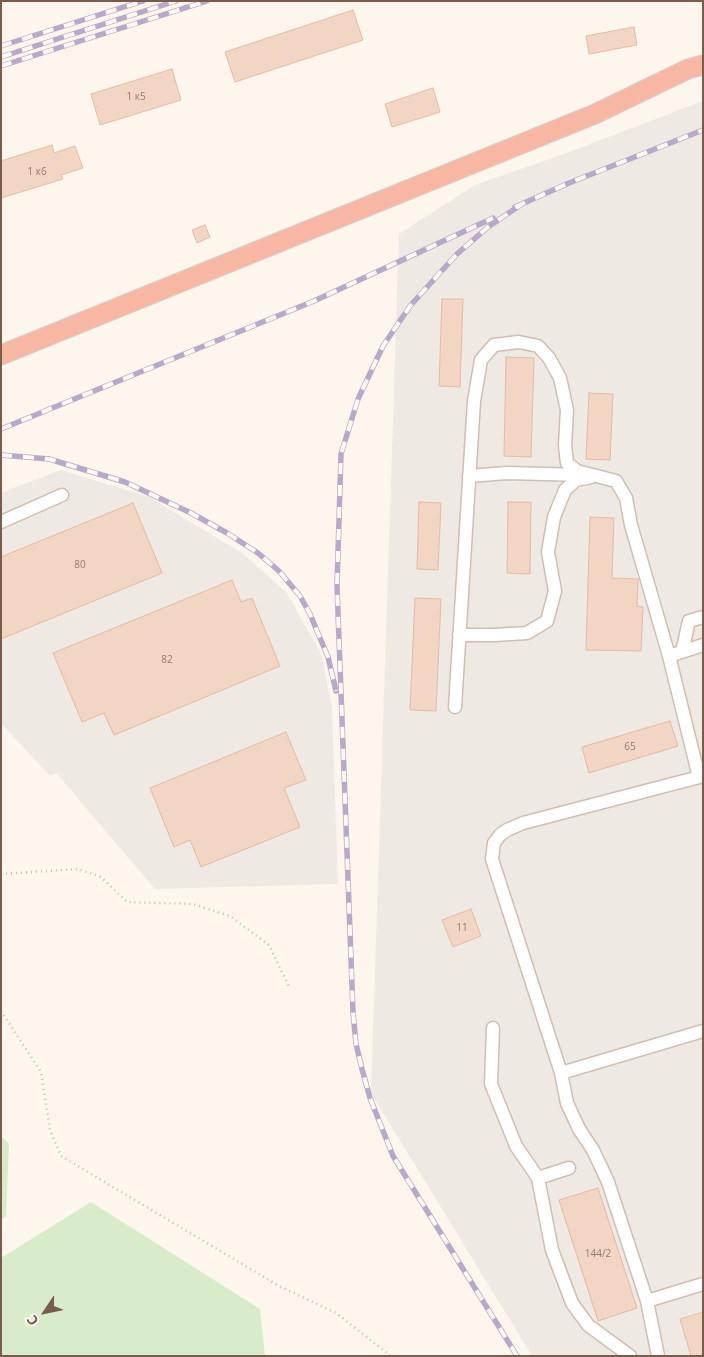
<!DOCTYPE html>
<html>
<head>
<meta charset="utf-8">
<style>
	body { margin:0 }
	#map { position:relative; width:704px; height:1357px; overflow:hidden; background:#fdf6ec; font-family:"Open Sans",sans-serif }
	canvas { display:block }
	.frame { position:absolute; inset:0; border:2px solid #7a5c4d; pointer-events:none }
	.north { position:absolute; left:20px; top:1287px; width:50px; height:50px; -webkit-text-stroke:4px #fffaf3; paint-order:stroke; rotate:236deg; font-size:14px; font-weight:700; line-height:20px; text-align:center; color:#7a5c4d }
	.north::after { content:''; display:block; margin:auto; width:18px; height:22px; background:#7a5c4d; clip-path:polygon(50% 0,100% 100%,50% 72%,0 100%) }
</style>
</head>
<body>
<div id="map">
<canvas width="704" height="1357"></canvas>
<div class="frame"></div>
<div class="north">С</div>
</div>
<script>
const g = document.querySelector('canvas').getContext('2d');
g.lineJoin = 'round';
function fill(path, color) { g.fillStyle = color; g.fill(path, 'evenodd'); }
const shape = rows => new Path2D(rows.map(r => 'M' + r).join(''));
function strokePath(path, color, width, dash) { g.strokeStyle = color; g.lineWidth = width; g.lineCap = dash ? 'butt' : 'round'; g.setLineDash(dash || []); g.stroke(path); }
function drawText(font, color, halo, rows, align = 'center') {
  g.font = font + ' "Open Sans",sans-serif'; g.lineWidth = 5; g.setLineDash([]); g.textBaseline = 'middle'; g.strokeStyle = halo; g.fillStyle = color; for (const [text, x, y, turn = 0] of rows) {
    g.save(); g.translate(x, y); g.rotate((+turn || 0) * Math.PI / 180); g.textAlign = isNaN(turn) ? turn : align; if (halo) g.strokeText(text, 0, 0); g.fillText(text, 0, 0); g.restore();
  }
}
const industrial = shape([
	[703,101,703,1356,532,1356,371,1093,399,234,475,185,561,155],
	[61,470,149,497,242,553,286,592,321,653,332,708,338,884,155,889,56,773,50,776,1,723,1,493]
]);
const green = shape([
	[1,1136,9,1144,6,1216,1,1220],
	[91,1202,260,1309,265,1356,1,1356,1,1258]
]);
const building = shape([
	[353,10,363,40,235,82,225,52,353,10],
	[634,27,637,45,589,54,586,36,634,27],
	[172,69,181,100,100,125,91,94,172,69],
	[433,88,440,112,392,127,385,104,433,88],
	[52,145,54,153,75,146,83,168,61,175,63,179,1,198,1,161,52,145],
	[205,225,210,237,197,243,192,230,205,225],
	[442,299,463,299,460,387,439,386,442,299],
	[506,357,534,358,531,457,504,456,506,357],
	[589,393,613,394,610,460,586,459,589,393],
	[419,502,441,503,438,570,417,569,419,502],
	[508,502,531,502,530,574,507,573,508,502],
	[133,503,162,573,1,639,1,557,133,503],
	[590,517,614,518,612,578,638,579,637,606,643,607,641,651,586,650,590,517],
	[232,580,241,602,252,598,280,666,114,735,104,713,82,722,53,653,232,580],
	[415,598,441,599,436,711,410,710,415,598],
	[670,721,678,746,589,773,582,747,670,721],
	[286,732,306,780,284,788,300,827,201,867,190,840,174,847,150,788,286,732],
	[471,909,481,936,453,947,442,920,471,909],
	[598,1188,637,1308,598,1321,559,1200,598,1188],
	[703,1312,703,1356,691,1356,680,1319,703,1312]
]);
const path = shape([
	[1,874,78,869,101,877,127,902,193,904,230,916,269,945,289,987],
	[1,1011,41,1072,50,1130,61,1156,279,1286,336,1313,391,1356]
]);
const minor = shape([
	[469,476,507,473,584,475],
	[1,522,62,495],
	[459,635,494,635,527,633,547,621,555,591,548,552,554,517,565,490,576,480,591,477],
	[682,652,689,621,703,617],
	[669,656,699,777],
	[455,707,474,401,481,360,494,345,519,342,538,346,549,358,560,378,567,410,565,445,567,463,577,471,616,481,626,498,631,525,669,656,703,645],
	[493,1028,491,1084,516,1146,538,1178],
	[561,1073,703,1031],
	[569,1168,538,1178,552,1250,572,1303,588,1325,630,1356],
	[647,1301,608,1182,593,1150,579,1129,567,1103,561,1073,492,859,494,843,500,835,507,830,523,823,703,776],
	[658,1356,647,1301,703,1284]
]);
const highway = shape([
	[1,355,595,114,688,69,703,65]
]);
const rail = shape([
	[1,46,143,1],
	[1,57,176,1],
	[1,66,207,1],
	[515,207,569,183,703,130],
	[1,429,314,301,493,218],
	[1,455,49,459,125,482,191,513,227,533,258,553,279,571,300,596,310,614,328,657,336,691],
	[517,1356,393,1156,370,1098,362,1069,356,1044,353,1012,337,586,341,454,358,399,383,346,410,306,457,254,488,227,522,204]
]);
const numberNames = [
	["1 к5",136,97],
	["1 к6",37,172],
	["80",80,565],
	["82",167,660],
	["65",630,747],
	["11",462,928],
	["144/2",598,1254]
];
fill(industrial, '#efe9e4');
fill(green, '#d8ecc9');
fill(building, '#f3d5c3');
strokePath(building, '#e6bba3', 1);
strokePath(minor, '#d1beb0', 15);
strokePath(highway, '#dad1cd', 21);
strokePath(path, '#d9b8a5', 2.5, [1, 4]);
strokePath(minor, '#fff', 12);
strokePath(highway, '#f7b7a3', 19);
strokePath(rail, '#b9a8c9', 5.5);
strokePath(rail, '#fffaf3', 4, [11]);
drawText('10px', '#987a6a', null, numberNames);
</script>
</body>
</html>
